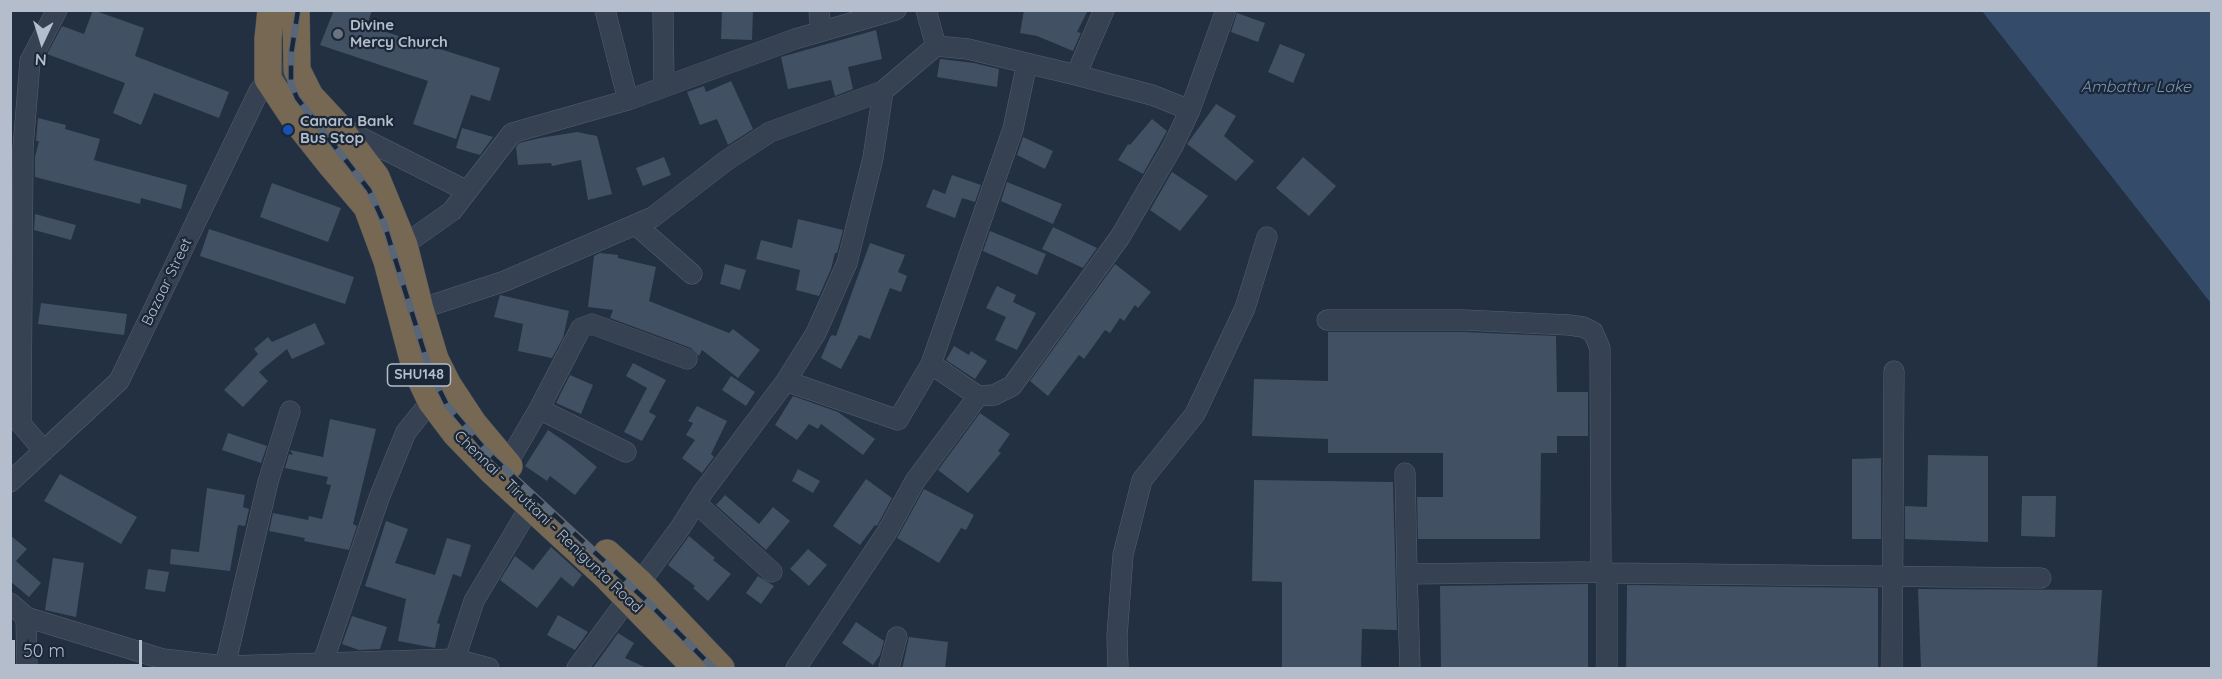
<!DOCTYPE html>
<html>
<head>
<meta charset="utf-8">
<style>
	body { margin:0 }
	#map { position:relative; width:2222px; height:679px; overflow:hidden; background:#223041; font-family:Quicksand,sans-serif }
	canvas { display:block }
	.frame { position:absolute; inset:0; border:12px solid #b3bdcb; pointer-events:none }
	.north { position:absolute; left:12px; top:12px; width:60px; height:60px; -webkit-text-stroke:4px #1b2736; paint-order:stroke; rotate:184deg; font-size:16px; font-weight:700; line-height:24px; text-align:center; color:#b3bdcb }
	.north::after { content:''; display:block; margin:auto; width:21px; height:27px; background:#b3bdcb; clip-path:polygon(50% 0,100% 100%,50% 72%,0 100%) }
	.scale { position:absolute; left:12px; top:640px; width:130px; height:27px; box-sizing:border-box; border:3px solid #b3bdcb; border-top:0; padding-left:8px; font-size:18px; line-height:21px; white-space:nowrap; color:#b3bdcb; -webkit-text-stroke:4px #1b2736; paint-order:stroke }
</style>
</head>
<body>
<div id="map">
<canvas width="2222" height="679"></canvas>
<div class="frame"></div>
<div class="north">N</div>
<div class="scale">50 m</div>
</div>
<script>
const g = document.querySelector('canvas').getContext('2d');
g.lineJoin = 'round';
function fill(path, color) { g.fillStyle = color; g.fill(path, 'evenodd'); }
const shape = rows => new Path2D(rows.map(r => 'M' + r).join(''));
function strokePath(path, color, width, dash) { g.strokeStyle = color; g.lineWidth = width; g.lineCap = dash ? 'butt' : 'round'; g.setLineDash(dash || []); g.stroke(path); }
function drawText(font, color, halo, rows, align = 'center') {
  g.font = font + ' Quicksand,sans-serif'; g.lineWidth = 4.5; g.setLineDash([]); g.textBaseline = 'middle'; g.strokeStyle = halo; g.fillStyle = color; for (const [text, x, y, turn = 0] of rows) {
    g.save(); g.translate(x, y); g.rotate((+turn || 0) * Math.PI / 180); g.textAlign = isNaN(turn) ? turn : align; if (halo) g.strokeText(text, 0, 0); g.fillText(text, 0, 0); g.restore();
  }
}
const water = shape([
	[1982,11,2211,11,2211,305,2210,302]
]);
const building = shape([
	[93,10,144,28,135,56,229,92,219,118,154,93,141,125,113,113,125,83,47,54,62,26,84,34],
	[334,10,372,10,367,26,500,68,490,101,471,95,456,139,413,124,428,81,320,45],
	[722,10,753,10,752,40,721,39],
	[1024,10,1088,10,1077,32,1081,33,1073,51,1037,36,1020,33],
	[1237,13,1265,23,1258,42,1231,32],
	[876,30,882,59,848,67,853,89,835,96,831,80,788,89,781,57],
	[1280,44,1305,54,1293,83,1268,72],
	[940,59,974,63,999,69,997,87,937,77],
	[731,81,753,129,728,145,717,119,700,125,687,92,704,86,706,92],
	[1216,104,1236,116,1224,136,1254,161,1236,181,1187,144],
	[38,118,66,125,65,129,100,139,94,160,187,185,181,209,141,198,140,204,35,177,35,157,39,141,36,141],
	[1152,119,1167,131,1143,174,1118,160,1128,144,1130,145],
	[462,128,493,137,480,155,456,148],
	[577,132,597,136,612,194,588,200,581,160,552,166,551,163,518,165,516,147,519,143,540,138],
	[1023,137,1053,151,1045,169,1017,155],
	[664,157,671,175,643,186,636,168],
	[1303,157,1336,186,1309,216,1276,188],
	[1172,172,1208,196,1180,231,1150,210],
	[952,175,981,185,975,202,962,198,955,218,926,207,933,189,945,194],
	[1007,182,1062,204,1053,224,1001,201],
	[272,183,341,208,328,242,260,217],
	[35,214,76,225,71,240,34,230],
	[798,219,843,230,837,253,835,253,831,269,819,296,796,290,800,270,756,259,761,240,792,248],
	[1053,227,1097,248,1083,268,1042,249],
	[209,229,354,277,345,304,200,256],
	[990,231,1046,254,1037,275,983,251],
	[870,243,905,255,898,272,907,276,901,292,890,288,870,339,859,335,841,369,821,358,830,337,832,335,836,336],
	[600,253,618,255,618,258,656,267,649,301,729,333,733,329,760,350,738,378,702,350,699,356,691,348,610,318,613,310,588,307,594,256],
	[725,264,746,270,740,290,720,284],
	[1115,264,1151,292,1138,308,1135,305,1124,321,1120,318,1110,333,1105,330,1084,359,1079,355,1048,396,1030,381],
	[997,286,1016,295,1013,302,1036,313,1017,350,995,340,1006,317,986,308],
	[500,295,569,311,563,338,552,358,518,351,523,324,494,317],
	[41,303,127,314,124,335,38,324],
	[315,323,325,344,292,359,287,349,259,372,268,381,243,407,224,390,258,354,254,349,268,337,272,342],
	[1328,332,1464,332,1556,336,1557,392,1588,392,1588,436,1557,436,1557,453,1541,453,1540,539,1418,539,1417,497,1443,497,1443,453,1328,453,1328,439,1252,436,1254,379,1328,381],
	[954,346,969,355,971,351,987,361,975,379,946,360],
	[633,363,666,380,649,412,656,416,642,441,624,432,647,388,626,376],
	[570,375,593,385,581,414,556,403],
	[731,376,755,392,746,406,722,390],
	[793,396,838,412,875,439,863,455,821,424,818,429,809,424,797,440,775,425],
	[697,406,727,421,711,454,714,457,702,473,682,458,695,440,686,435,693,423,688,421],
	[980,413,1010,434,998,451,1001,453,968,493,938,470],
	[330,419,376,429,353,524,357,526,349,550,304,541,305,538,269,531,273,513,308,520,309,516,322,519,331,485,326,484,328,477,285,468,289,454,293,455,290,450,323,457],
	[548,430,570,445,597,467,575,495,550,476,547,481,525,466],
	[228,433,267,446,261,463,222,450],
	[1928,455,1988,456,1988,542,1905,539,1905,506,1927,507],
	[1881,458,1881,539,1852,539,1852,459],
	[798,469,820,481,813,493,792,481],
	[60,474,137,517,121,544,44,501],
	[866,479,892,498,877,526,875,525,860,545,833,526],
	[1254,480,1393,482,1397,630,1362,629,1361,669,1282,669,1282,582,1252,581],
	[207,488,245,495,243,507,249,509,245,526,238,525,230,571,170,564,171,549,199,552],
	[924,489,974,515,966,530,961,528,939,563,897,538],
	[725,495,759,524,773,507,790,521,766,550,716,505],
	[2022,496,2056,496,2055,537,2021,536],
	[386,521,408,529,395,563,435,575,447,538,471,545,461,577,453,574,437,623,440,624,435,648,398,641,406,599,365,586],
	[10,535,27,549,16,561,41,583,29,597,10,581],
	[689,536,715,558,713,560,731,574,708,601,693,588,695,586,668,565],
	[551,547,582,575,573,587,561,577,537,608,500,580,515,556,533,570],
	[808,549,827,565,809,586,790,569],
	[53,558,84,563,76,617,45,610],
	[148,569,169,572,165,592,145,589],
	[758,576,774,586,761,604,746,593],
	[1588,584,1588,669,1441,669,1440,586],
	[1627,585,1878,588,1878,669,1626,669],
	[1918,589,2102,590,2097,669,1921,669],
	[558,615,588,632,575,650,547,635],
	[352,616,387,627,380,649,359,650,342,644],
	[856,622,884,641,880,655,873,665,842,643],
	[618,633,634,643,625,658,649,669,592,669],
	[909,637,948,642,945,669,902,669]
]);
const minor = shape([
	[605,10,628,100],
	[663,10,664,86],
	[819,10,821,31],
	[926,10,936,46],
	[1076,75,1104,10],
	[338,126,467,191],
	[636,225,692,274],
	[404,245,452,211,512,133,628,100,795,39,896,10],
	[420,309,505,281,653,217,727,160,770,132,883,91,936,46,968,49,1076,75,1152,95,1190,110],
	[1327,320,1464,320,1569,325,1583,327,1593,332,1600,348,1601,573],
	[931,364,978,396,994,395,1012,386,1120,237,1173,146,1190,110,1226,10],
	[786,381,898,420,931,364,1013,129,1027,63],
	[539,409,626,452],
	[44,451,21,424,23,148,30,61,57,10],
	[507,464,539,409,581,328,592,324,687,359],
	[1405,473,1407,574],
	[10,482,119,381,259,91,268,79,297,70],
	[696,503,772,572],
	[1607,573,2041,578],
	[10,603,26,617,163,659,225,666,455,659,489,668],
	[26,617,27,668],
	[225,666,268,482,290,411],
	[321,668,379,498,406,432,431,401],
	[452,668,474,601,531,505],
	[577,668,680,528,703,492,786,381,816,333,847,263,873,158,883,91],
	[796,668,887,532,915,481,978,396],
	[889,668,897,637],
	[1118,668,1117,636,1123,555,1142,480,1195,414,1245,308,1267,237],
	[1410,668,1407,574,1582,572,1607,573,1607,668],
	[1892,668,1894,371]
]);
const highway = shape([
	[271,10,268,39,268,79,294,118,332,166,367,207,387,261,415,367,431,401,456,434,493,472,605,575,696,668],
	[296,10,297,70,310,96,337,125,376,177,404,245,420,309,435,359,448,385,473,423,509,466],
	[607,553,640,583,721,668]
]);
const rail = shape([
	[298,10,291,55,291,83,297,98,369,190,384,223,430,371,447,405,488,453,649,603,713,668]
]);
const markers = [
	[338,34,6,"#6b7280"],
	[288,130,6,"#1a4fb4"]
];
const shields = [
	[419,375,63]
];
const shieldNames = [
	["SHU148",419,375]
];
const poiNames = [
	["Divine",350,25],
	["Mercy Church",350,42],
	["Canara Bank",300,121],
	["Bus Stop",300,138]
];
const streetNames = [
	["Bazaar Street",167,282,-64],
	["Chennai - Tiruttani - Renigunta Road",548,522,44]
];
const waterNames = [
	["Ambattur Lake",2136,87]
];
fill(water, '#344c6a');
fill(building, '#415063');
strokePath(minor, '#54606e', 21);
strokePath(highway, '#414d5b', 28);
strokePath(minor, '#364251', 20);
strokePath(highway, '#776853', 27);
strokePath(rail, '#586678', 7);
strokePath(rail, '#1b2736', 4.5, [14]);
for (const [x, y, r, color] of markers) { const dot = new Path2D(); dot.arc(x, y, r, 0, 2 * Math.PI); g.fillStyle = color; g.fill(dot); strokePath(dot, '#1b2736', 2); }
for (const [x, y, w] of shields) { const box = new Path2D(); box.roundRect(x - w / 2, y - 11, w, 22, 4.5); g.fillStyle = '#1b2736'; g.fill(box); strokePath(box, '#b3bdcb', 1.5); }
drawText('bold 14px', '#b3bdcb', null, shieldNames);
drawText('bold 15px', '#b3bdcb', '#1b2736', poiNames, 'left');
drawText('15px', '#b3bdcb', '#1b2736', streetNames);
drawText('italic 16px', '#7794b6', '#1b2736', waterNames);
</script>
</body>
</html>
